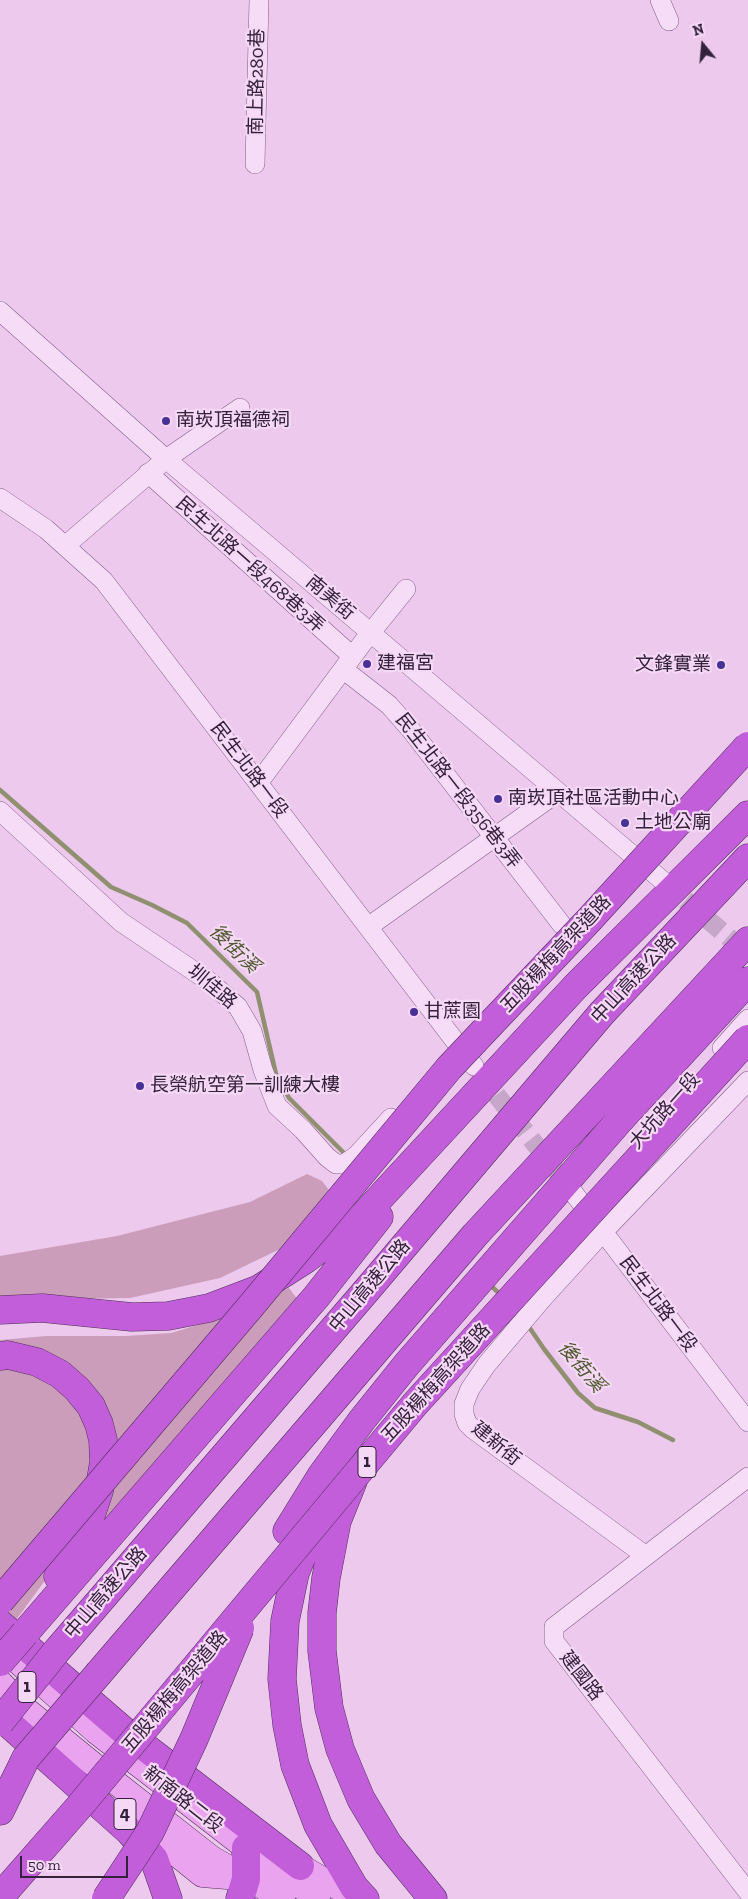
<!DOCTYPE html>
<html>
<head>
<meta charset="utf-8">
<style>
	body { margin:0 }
	#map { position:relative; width:748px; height:1899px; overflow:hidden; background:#ecc9ed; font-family:"Zilla Slab",serif }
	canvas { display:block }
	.north { position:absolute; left:678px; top:20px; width:50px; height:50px; -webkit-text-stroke:4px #f4d8f5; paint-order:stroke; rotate:343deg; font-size:14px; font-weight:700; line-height:20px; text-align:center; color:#34213a }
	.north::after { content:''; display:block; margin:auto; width:18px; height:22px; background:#34213a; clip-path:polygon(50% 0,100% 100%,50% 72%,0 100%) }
	.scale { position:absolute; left:20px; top:1856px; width:108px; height:22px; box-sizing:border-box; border:2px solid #34213a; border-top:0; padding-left:6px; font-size:15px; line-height:18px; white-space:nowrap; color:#34213a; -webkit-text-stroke:4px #f4d8f5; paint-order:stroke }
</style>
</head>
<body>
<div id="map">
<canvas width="748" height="1899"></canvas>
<div class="north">N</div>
<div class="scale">50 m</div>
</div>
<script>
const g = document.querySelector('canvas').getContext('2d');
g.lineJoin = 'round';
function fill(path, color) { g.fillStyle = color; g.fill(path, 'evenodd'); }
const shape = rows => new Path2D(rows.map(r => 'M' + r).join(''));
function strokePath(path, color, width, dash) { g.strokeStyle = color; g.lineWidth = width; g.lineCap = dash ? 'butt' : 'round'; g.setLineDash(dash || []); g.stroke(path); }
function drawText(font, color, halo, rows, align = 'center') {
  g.font = font + ' "Zilla Slab","Noto Sans TC",serif'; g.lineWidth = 4.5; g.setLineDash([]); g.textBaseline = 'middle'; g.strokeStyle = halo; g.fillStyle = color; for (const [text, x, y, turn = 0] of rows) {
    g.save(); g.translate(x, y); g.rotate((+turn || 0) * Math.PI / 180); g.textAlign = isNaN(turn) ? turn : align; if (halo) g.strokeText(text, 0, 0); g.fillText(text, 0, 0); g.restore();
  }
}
const green = shape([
	[307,1174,322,1181,329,1190,284,1247,220,1278,130,1298,0,1300,0,1256,117,1236,250,1202],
	[289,1288,298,1300,90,1543,104,1413,0,1348,0,1340,46,1336,126,1336,171,1333,211,1321,259,1304],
	[8,1366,46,1377,75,1401,91,1433,94,1460,57,1564,11,1627,0,1616,0,1368]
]);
const stream = shape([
	[0,790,111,887,152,905,187,923,257,992,276,1074,289,1098,347,1156],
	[489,1284,502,1296],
	[527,1324,544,1349,578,1393,595,1408,638,1422,673,1440]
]);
const minorTunnel = shape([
	[664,882,748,954],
	[479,1073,569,1187]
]);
const minor = shape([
	[660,0,669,21],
	[255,164,259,0],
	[0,311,166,459,663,881],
	[148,473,352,656],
	[0,498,46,529,104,581,474,1066],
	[65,546,166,459,240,408],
	[343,669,389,705,411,730,562,925],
	[259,782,364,641,406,589],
	[0,811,121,922,210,982,238,1007,252,1031,263,1070,277,1106,303,1130,327,1157,336,1164,344,1164,356,1156,391,1118],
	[368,927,558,792],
	[722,1048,748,1019],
	[569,1187,748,1422],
	[748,1477,554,1627,554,1641,748,1892],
	[646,1556,473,1429,467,1423,464,1414,464,1404,470,1389,487,1364,542,1299,603,1232,748,1081]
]);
const major = shape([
	[0,1646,95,1731,246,1848,318,1899],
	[0,1682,28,1711,120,1786,212,1858,283,1899],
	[136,1822,202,1875,239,1878],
	[283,1861,300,1866,357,1899]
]);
const highway = shape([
	[0,1310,42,1308,132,1317,168,1316,209,1308,259,1289,306,1259,363,1216,576,986,748,815],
	[0,1356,8,1355,37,1362,60,1374,77,1389,91,1406,99,1424,103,1440,104,1462,99,1491,90,1518,58,1576],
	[353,1481,337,1521,326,1578,322,1613,322,1651,329,1708,340,1749,361,1799,388,1844,433,1899],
	[287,1531,321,1476,362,1420,407,1364,619,1121,748,981],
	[312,1532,295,1573,285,1621,282,1679,287,1725,295,1765,318,1825,354,1887,365,1899],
	[0,1624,124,1731,300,1866],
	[25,1633,316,1297,379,1217],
	[55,1653,366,1291,602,1013,748,858],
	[99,1673,475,1235,748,941],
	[0,1716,129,1831,154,1859,168,1899],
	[0,1811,26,1758],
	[240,1899,246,1879,246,1848]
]);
const highwayBridge = shape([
	[0,1601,251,1306,449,1068,589,920,748,746],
	[0,1662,25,1633],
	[0,1722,55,1653],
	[26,1758,99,1673],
	[0,1897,78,1808,415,1404,748,1039],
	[106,1899,150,1832,194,1739,240,1628]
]);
const markers = [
	[166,421,5,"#493097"],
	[367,664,5,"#493097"],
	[721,665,5,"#493097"],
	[498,799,5,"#493097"],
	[625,823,5,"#493097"],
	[414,1012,5,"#493097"],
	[140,1086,5,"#493097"]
];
const shields = [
	[367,1462,18],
	[27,1687,18],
	[125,1814,22]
];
const shieldNames = [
	["1",367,1462],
	["1",27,1687],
	["4",125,1814]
];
const streetNames = [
	["南上路280巷",257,82,-89],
	["民生北路一段468巷3弄",250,565,42],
	["南美街",330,598,40],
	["民生北路一段",249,770,53],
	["民生北路一段356巷3弄",458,791,52],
	["五股楊梅高架道路",556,954,-47],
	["中山高速公路",634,979,-47],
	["圳佳路",212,987,40],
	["大坑路一段",665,1111,-48],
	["中山高速公路",370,1286,-50],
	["民生北路一段",658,1304,53],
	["五股楊梅高架道路",436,1383,-48],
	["建新街",496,1444,39],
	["中山高速公路",106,1593,-49],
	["建國路",581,1676,52],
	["五股楊梅高架道路",175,1692,-50],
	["新南路二段",183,1800,38]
];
const poiNames = [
	["南崁頂福德祠",176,421],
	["建福宮",377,664],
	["文鋒實業",711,665,"right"],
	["南崁頂社區活動中心",508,799],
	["土地公廟",635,823],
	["甘蔗園",424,1012],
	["長榮航空第一訓練大樓",150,1086]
];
const waterNames = [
	["後街溪",234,949,44],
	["後街溪",581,1367,50]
];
fill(green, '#cc9dba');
strokePath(stream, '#909070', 4.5);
strokePath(minorTunnel, '#c7a7c9', 19, [19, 9]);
strokePath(minor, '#805e89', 20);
strokePath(major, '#4d3258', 25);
strokePath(highway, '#4d3258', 29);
strokePath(minor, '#f7dcf8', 19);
strokePath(major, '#eaa3ee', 24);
strokePath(highway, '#c25ed9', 28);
strokePath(highwayBridge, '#4d3258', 29, []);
strokePath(highwayBridge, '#c25ed9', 28);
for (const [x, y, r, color] of markers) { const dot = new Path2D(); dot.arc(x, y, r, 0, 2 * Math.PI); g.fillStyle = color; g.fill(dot); strokePath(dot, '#f4d8f5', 2); }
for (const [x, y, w] of shields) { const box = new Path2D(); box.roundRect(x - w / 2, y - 15.5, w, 31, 4); g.fillStyle = '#f4d8f5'; g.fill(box); strokePath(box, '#34213a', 1); }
drawText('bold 18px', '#34213a', null, shieldNames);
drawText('19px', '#34213a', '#f4d8f5', streetNames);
drawText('19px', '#34213a', '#f4d8f5', poiNames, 'left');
drawText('italic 20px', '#525931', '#f4d8f5', waterNames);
</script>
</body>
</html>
